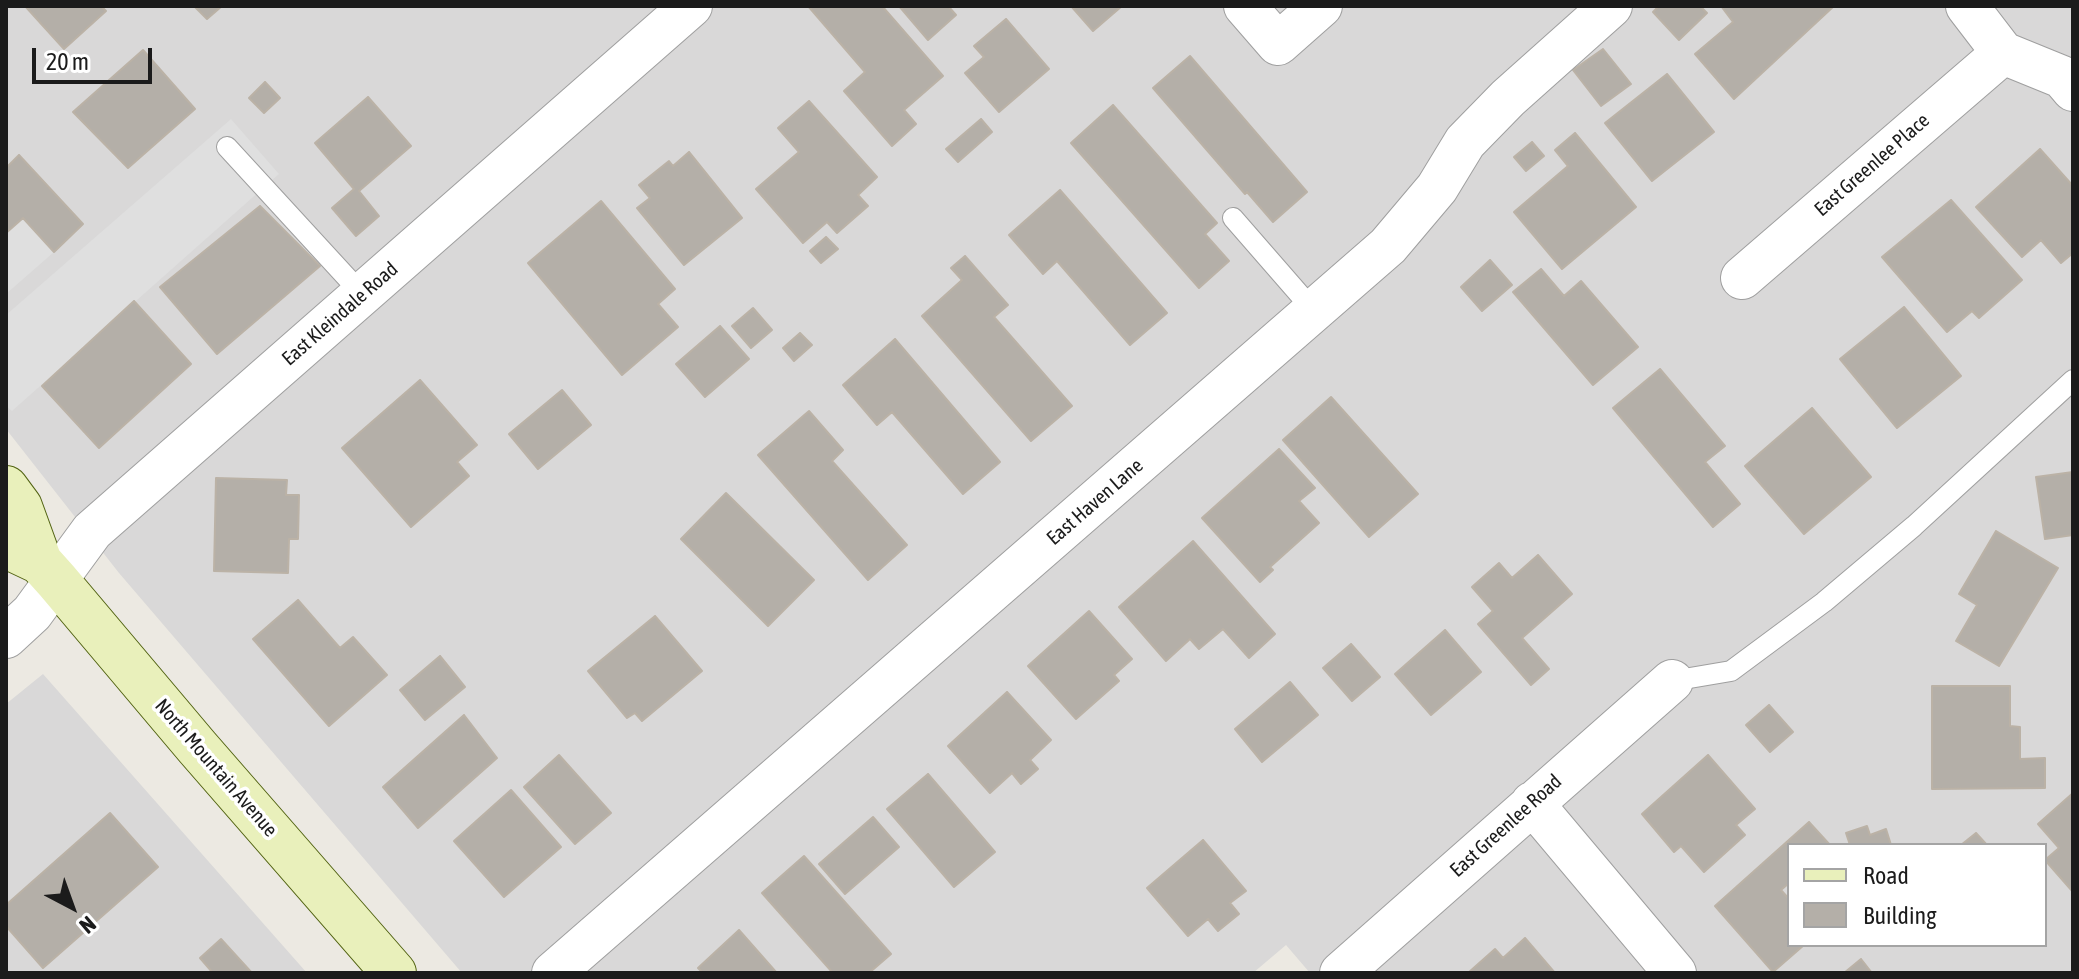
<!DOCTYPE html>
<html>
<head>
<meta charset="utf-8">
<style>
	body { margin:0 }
	#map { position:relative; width:2079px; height:979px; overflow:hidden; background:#ece9e2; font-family:"Asap Condensed",sans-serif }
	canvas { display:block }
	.frame { position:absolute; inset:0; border:8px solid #1b1b1b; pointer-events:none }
	.legend { position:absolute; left:1787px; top:843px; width:260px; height:104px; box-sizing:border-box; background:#fff; border:2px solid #a4a4a4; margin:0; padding:10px 14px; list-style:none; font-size:24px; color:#1b1b1b }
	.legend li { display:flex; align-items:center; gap:16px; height:40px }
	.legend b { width:40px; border:2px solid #a4a4a4 }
	.north { position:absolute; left:32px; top:867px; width:80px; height:80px; -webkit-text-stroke:6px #fff; paint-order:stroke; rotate:139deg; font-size:22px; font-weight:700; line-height:32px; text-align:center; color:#1b1b1b }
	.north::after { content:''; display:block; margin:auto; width:28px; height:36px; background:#1b1b1b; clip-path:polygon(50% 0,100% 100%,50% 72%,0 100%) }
	.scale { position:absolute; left:32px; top:48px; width:120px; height:36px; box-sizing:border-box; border:4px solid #1b1b1b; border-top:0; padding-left:10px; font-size:24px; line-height:28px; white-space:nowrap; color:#1b1b1b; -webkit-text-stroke:6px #fff; paint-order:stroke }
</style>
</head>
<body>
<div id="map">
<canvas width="2079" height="979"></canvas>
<div class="frame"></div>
<ul class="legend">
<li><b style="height:10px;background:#e9f0bb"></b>Road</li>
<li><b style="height:22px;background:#b4afa8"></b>Building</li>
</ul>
<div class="north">N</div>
<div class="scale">20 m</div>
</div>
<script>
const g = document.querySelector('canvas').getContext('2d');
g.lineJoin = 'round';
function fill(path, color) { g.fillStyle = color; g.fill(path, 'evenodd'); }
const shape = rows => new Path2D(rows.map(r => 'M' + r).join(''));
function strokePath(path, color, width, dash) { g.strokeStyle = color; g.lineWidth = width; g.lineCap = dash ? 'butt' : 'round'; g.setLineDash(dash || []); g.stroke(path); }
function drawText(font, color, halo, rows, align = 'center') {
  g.font = font + ' "Asap Condensed",sans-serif'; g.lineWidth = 7; g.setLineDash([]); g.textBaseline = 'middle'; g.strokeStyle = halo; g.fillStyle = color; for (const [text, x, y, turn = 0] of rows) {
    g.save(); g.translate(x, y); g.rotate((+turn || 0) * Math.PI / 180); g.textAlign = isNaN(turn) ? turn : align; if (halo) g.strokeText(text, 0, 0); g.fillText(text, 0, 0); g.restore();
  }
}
const residential = shape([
	[6,6,2073,6,2073,973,1310,973,1286,945,1253,973,462,973,119,573,6,429],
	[1789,845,2045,845,2045,945,1789,945],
	[43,674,307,973,6,973,6,704]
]);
const parking = shape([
	[231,119,279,174,12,411,6,406,6,315],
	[23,218,54,252,6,294,6,233]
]);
const building = shape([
	[25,6,101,6,106,11,64,49,25,6],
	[194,6,222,6,207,19,194,6],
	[808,6,882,6,943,76,904,110,916,124,892,146,844,91,865,72,808,6],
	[899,6,948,6,956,15,928,40,899,6],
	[1071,6,1122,6,1093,31,1071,6],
	[1659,6,1700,6,1707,13,1679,40,1653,12,1659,6],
	[1721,6,1834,6,1734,99,1695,54,1733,22,1721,6],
	[1006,19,1049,69,999,112,965,73,984,57,974,46,1006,19],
	[1603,49,1631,84,1601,106,1573,70,1603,49],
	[143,50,195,109,128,168,73,112,143,50],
	[1190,56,1307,192,1273,222,1247,192,1245,194,1153,88,1190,56],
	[1667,74,1714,132,1652,181,1605,123,1667,74],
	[265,82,280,98,264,113,249,98,265,82],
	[368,97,411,146,359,191,379,216,356,236,332,208,354,189,315,143,368,97],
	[809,101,877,177,858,195,868,206,837,233,827,222,803,243,756,189,799,152,778,128,809,101],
	[1113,105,1217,223,1205,234,1229,261,1199,288,1071,143,1113,105],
	[981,119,992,132,958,162,946,149,981,119],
	[1575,133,1636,207,1562,269,1514,212,1568,166,1555,150,1575,133],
	[1532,142,1544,156,1526,171,1514,157,1532,142],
	[2040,149,2073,186,2073,253,2061,263,2041,240,2022,257,1976,207,2040,149],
	[689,152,742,218,684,265,637,208,650,198,639,185,669,161,673,166,689,152],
	[19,155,83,224,54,252,23,218,6,233,6,168,19,155],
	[1060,190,1167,313,1130,345,1057,261,1043,274,1009,235,1060,190],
	[1951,200,2022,280,1979,318,1972,311,1947,332,1882,257,1951,200],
	[601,201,675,289,658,304,678,327,622,375,528,263,601,201],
	[260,206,320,266,217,354,160,287,260,206],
	[826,237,838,249,821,263,810,251,826,237],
	[965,256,1008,305,994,317,1072,406,1031,441,922,316,962,280,951,268,965,256],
	[1490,260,1512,285,1482,311,1461,287,1490,260],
	[1541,269,1564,296,1581,281,1638,347,1593,385,1513,292,1541,269],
	[134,301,191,364,99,448,42,386,134,301],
	[1904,307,1961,376,1897,428,1840,359,1904,307],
	[753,308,772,330,751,348,732,326,753,308],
	[720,326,749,359,705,397,676,364,720,326],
	[800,333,812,345,794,361,783,348,800,333],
	[895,339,1000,462,963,494,892,412,877,425,843,385,895,339],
	[1660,369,1725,446,1705,462,1740,504,1713,527,1613,408,1660,369],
	[420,380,477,445,457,462,469,476,411,527,342,448,420,380],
	[562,390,591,425,538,469,509,434,562,390],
	[1331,397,1418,494,1369,537,1283,440,1331,397],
	[1812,408,1871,477,1804,534,1745,466,1812,408],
	[809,411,843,450,832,461,907,545,868,580,758,455,809,411],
	[1279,449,1315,488,1299,501,1319,523,1270,567,1273,570,1260,582,1202,518,1279,449],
	[2073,472,2073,535,2045,539,2036,477,2073,472],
	[216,478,287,480,286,495,299,495,298,539,289,539,288,573,214,571,216,478],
	[726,493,814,580,768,626,681,539,726,493],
	[1996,531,2058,568,1999,666,1956,641,1977,605,1959,594,1996,531],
	[1193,541,1275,634,1249,658,1223,629,1199,649,1190,639,1166,661,1119,607,1193,541],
	[1538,555,1572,594,1522,638,1549,669,1531,685,1478,624,1493,611,1472,587,1499,563,1512,578,1538,555],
	[298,600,340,648,353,637,387,675,329,726,253,639,298,600],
	[1089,611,1132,659,1114,675,1119,681,1076,719,1028,666,1089,611],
	[655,616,702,671,642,721,635,713,627,718,588,671,655,616],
	[1445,630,1481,672,1431,715,1395,674,1445,630],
	[1351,644,1380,677,1352,701,1323,668,1351,644],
	[440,656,465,687,425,720,400,690,440,656],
	[1290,682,1318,715,1262,762,1235,729,1290,682],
	[1932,686,2010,686,2010,726,2020,727,2020,759,2045,758,2045,788,1932,789,1932,686],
	[1007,692,1051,740,1030,760,1038,769,1021,784,1012,773,990,793,948,746,1007,692],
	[1769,705,1793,732,1770,752,1746,725,1769,705],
	[464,715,497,758,418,828,383,787,464,715],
	[559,755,611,813,575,844,524,787,559,755],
	[1708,755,1755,809,1736,825,1745,835,1704,872,1681,846,1674,852,1642,814,1708,755],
	[928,774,995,852,954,887,887,809,928,774],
	[511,790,561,847,504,897,454,841,511,790],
	[2073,793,2073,892,2045,860,2059,848,2038,824,2073,793],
	[110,813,158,867,43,968,6,926,6,905,110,813],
	[873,817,899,847,845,894,819,864,873,817],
	[1809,822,1830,845,1789,845,1789,883,1781,890,1789,899,1789,945,1804,945,1773,972,1715,906,1809,822],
	[1867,826,1870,835,1886,829,1891,845,1850,845,1846,833,1867,826],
	[1976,833,1987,845,1961,845,1976,833],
	[1203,840,1246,891,1230,903,1239,914,1218,931,1208,919,1188,936,1147,888,1203,840],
	[804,856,891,954,869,973,833,973,762,893,804,856],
	[739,930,776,972,703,973,698,968,739,930],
	[1525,938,1555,973,1468,973,1495,949,1503,958,1525,938],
	[221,939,252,973,213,973,200,958,221,939],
	[1861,959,1872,973,1844,973,1861,959]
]);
const lane = shape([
	[227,147,362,294],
	[1233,218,1314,311],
	[1672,681,1731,671,1824,602,1914,526,2073,380]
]);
const street = shape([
	[1245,6,1278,44,1321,6],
	[1967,6,2003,53,2062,77,2073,90],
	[1742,278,2003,53],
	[6,637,32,613,92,531,691,6],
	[1532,803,1675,973],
	[553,973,1388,246,1437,188,1465,142,1508,98,1611,6],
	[1341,973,1672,681]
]);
const secondary = shape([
	[6,488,20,507,40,562],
	[6,546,40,562,57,581,197,747,394,973]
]);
const streetNames = [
	["East Greenlee Place",1872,165,-41],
	["East Kleindale Road",340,314,-41],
	["East Haven Lane",1095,502,-41],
	["North Mountain Avenue",216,768,49],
	["East Greenlee Road",1506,826,-42]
];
fill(residential, '#d9d8d8');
fill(parking, '#dfdfdf');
fill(building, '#b4afa8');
strokePath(building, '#bbb2a6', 2);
strokePath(lane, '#9f9f9f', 22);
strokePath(street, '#9f9f9f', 44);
strokePath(secondary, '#526312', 46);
strokePath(lane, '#fff', 20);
strokePath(street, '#fff', 42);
strokePath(secondary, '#e9f0bb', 44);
drawText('20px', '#1b1b1b', '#fff', streetNames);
</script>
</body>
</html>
